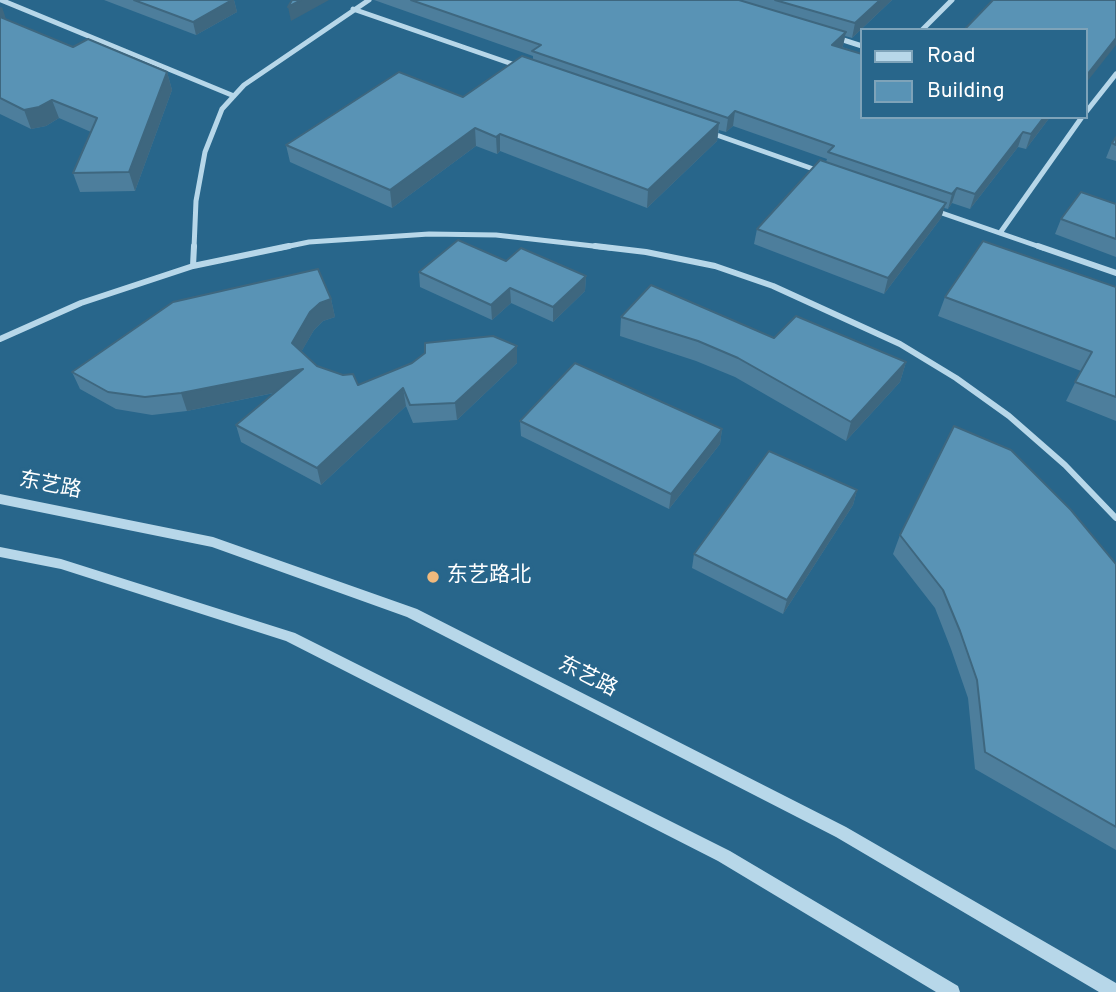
<!DOCTYPE html>
<html>
<head>
<meta charset="utf-8">
<style>
	body { margin:0 }
	#map { position:relative; width:1116px; height:992px; overflow:hidden; background:#28668b; font-family:Overpass,sans-serif }
	canvas { display:block }
	.legend { position:absolute; left:860px; top:28px; width:228px; height:91px; box-sizing:border-box; background:#28668b; border:2px solid #7ea3b9; margin:0; padding:9px 12px; list-style:none; font-size:21px; color:#fff }
	.legend li { display:flex; align-items:center; gap:14px; height:35px }
	.legend b { width:35px; border:2px solid #7ea3b9 }
</style>
</head>
<body>
<div id="map">
<canvas width="1116" height="992"></canvas>
<ul class="legend">
<li><b style="height:9px;background:#b7d7e9"></b>Road</li>
<li><b style="height:19px;background:#5993b5"></b>Building</li>
</ul>
</div>
<script>
const g = document.querySelector('canvas').getContext('2d');
g.lineJoin = 'round';
const shape = rows => new Path2D(rows.map(r => 'M' + r).join(''));
function strokePath(path, color, width, dash) { g.strokeStyle = color; g.lineWidth = width; g.lineCap = dash ? 'butt' : 'round'; g.setLineDash(dash || []); g.stroke(path); }
function fill(path, color) { g.fillStyle = color; g.fill(path, 'evenodd'); }
function drawText(font, color, halo, rows, align = 'center') {
  g.font = font + ' Overpass,"Noto Sans SC",sans-serif'; g.lineWidth = 7; g.setLineDash([]); g.textBaseline = 'middle'; g.strokeStyle = halo; g.fillStyle = color; for (const [text, x, y, turn = 0] of rows) {
    g.save(); g.translate(x, y); g.rotate((+turn || 0) * Math.PI / 180); g.textAlign = isNaN(turn) ? turn : align; if (halo) g.strokeText(text, 0, 0); g.fillText(text, 0, 0); g.restore();
  }
}
const minorFar1 = shape([
	[1,0,234,96],
	[353,9,518,66],
	[922,30,952,0],
	[837,38,862,46],
	[1086,112,1116,74],
	[711,133,819,171],
	[936,211,1043,248],
	[1000,233,1082,117],
	[194,248,196,201,205,152,222,109,244,85,369,0],
	[280,248,309,242,429,234,496,235,611,248]
]);
const minor = shape([
	[595,246,646,252,715,266,773,286,900,344,956,378,1009,416,1065,465,1116,518],
	[1038,246,1116,273],
	[193,266,194,246],
	[0,339,81,303,193,266,289,246]
]);
const tertiary = shape([
	[0,494,213,537,417,609,846,827,1116,983,1116,992,1099,992,836,837,407,617,212,547,0,504,0,494],
	[0,547,61,559,295,633,730,851,958,986,960,992,936,992,718,861,286,641,61,569,0,557,0,547]
]);
const wall = shape([
	[104,0,234,0,237,12,196,35],
	[374,0,892,0,852,38,845,36,843,46,842,47,1050,117,1026,149,1018,147,970,209,952,203,948,209,944,208,941,218,884,294,754,244,757,229,826,162,827,159,733,126,726,132,719,130,717,141,647,208,500,151,497,154,476,146,392,208,290,162,286,145,463,97,533,60,533,56],
	[0,7,6,20,73,47,167,72,172,90,135,191,80,192,73,173,91,132,59,118,46,126,31,129,0,114],
	[1116,137,1116,161,1106,158,1112,143],
	[1116,204,1116,257,1055,234,1061,219],
	[506,261,586,276,585,291,553,322,511,303,492,320,420,287,419,272],
	[1116,287,1116,421,1066,401,1081,371,938,316,945,297],
	[331,299,335,317,323,321,314,330,301,352,317,366,358,385,517,346,517,363,457,420,413,423,406,406,321,485,241,442,236,425,274,393,187,411,152,415,116,409,80,389,72,372],
	[621,317,774,338,906,362,900,382,846,441,735,377,696,361,620,336],
	[520,421,722,429,720,444,669,509,521,436],
	[857,490,853,505,783,614,692,568,694,554],
	[900,535,1116,564,1116,850,975,769,968,698,951,649,935,608,893,554]
]);
const shadedWall = shape([
	[232,0,234,0,237,12,196,35,193,22],
	[301,0,329,0,291,21,288,7],
	[880,0,892,0,852,38,855,23],
	[2,7,8,25,0,29,0,8],
	[846,32,843,46,830,59,832,45],
	[1116,38,1116,45,1086,83,1086,76],
	[167,72,172,90,135,191,129,172],
	[52,100,59,118,46,126,31,129,24,110],
	[735,111,733,126,726,132,728,118],
	[1044,117,1050,117,1026,149,1031,134],
	[719,123,717,141,647,208,648,190],
	[475,128,476,146,392,208,390,190],
	[1023,132,1018,147,970,209,975,194],
	[500,134,500,151,497,154,496,137],
	[957,188,952,203,948,209,952,194],
	[946,203,941,218,884,294,888,278],
	[586,276,585,291,553,322,553,307],
	[510,288,511,303,492,320,491,305],
	[331,299,335,317,323,321,314,330,296,361,292,343,310,312,320,303],
	[517,346,517,363,457,420,455,403],
	[906,362,900,382,846,441,851,422],
	[303,369,307,386,187,411,181,393],
	[403,388,406,406,321,485,317,468],
	[722,429,720,444,669,509,671,494],
	[857,490,853,505,783,614,787,600]
]);
const building = shape([
	[134,0,232,0,193,22,134,0],
	[292,0,301,0,288,7,292,0],
	[411,0,739,0,846,32,832,45,862,54,862,117,1044,117,1031,134,1023,132,975,194,957,188,952,194,828,152,834,146,735,111,728,118,532,51,541,45,411,0],
	[775,0,880,0,855,23,775,0],
	[993,0,1116,0,1116,38,1086,76,1086,30,964,30,993,0],
	[0,17,73,47,88,39,167,72,129,172,73,173,97,118,52,100,39,107,24,110,0,98,0,17],
	[522,56,719,123,648,190,500,134,496,137,475,128,390,190,286,145,399,72,463,97,522,56],
	[1116,137,1116,145,1112,143,1116,137],
	[820,160,946,203,888,278,757,229,820,160],
	[1081,192,1116,204,1116,239,1061,219,1081,192],
	[458,240,506,261,521,248,586,276,553,307,510,288,491,305,419,272,458,240],
	[983,241,1116,287,1116,397,1075,382,1092,352,945,297,983,241],
	[318,269,331,299,320,303,310,312,292,343,317,366,343,375,353,374,358,385,412,363,425,353,425,343,493,336,517,346,455,403,410,405,403,388,317,468,236,425,303,369,181,393,145,397,108,392,72,372,173,302,318,269],
	[651,285,774,338,796,316,906,362,851,422,738,358,698,341,621,317,651,285],
	[575,363,722,429,671,494,520,421,575,363],
	[954,426,1011,450,1071,510,1116,564,1116,827,985,752,977,680,960,631,943,590,900,535,954,426],
	[769,451,857,490,787,600,694,554,769,451]
]);
const markers = [
	[433,577,7,"#f1ba7d"]
];
const streetNames = [
	["东艺路",50,487,11],
	["东艺路",587,678,27]
];
const poiNames = [
	["东艺路北",447,577]
];
strokePath(minorFar1, '#b7d7e9', 5);
strokePath(minor, '#b7d7e9', 6);
fill(tertiary, '#b7d7e9');
fill(wall, '#4d7e9c');
fill(shadedWall, '#3e677f');
fill(building, '#5993b5');
strokePath(building, '#3e677f', 2);
for (const [x, y, r, color] of markers) { const dot = new Path2D(); dot.arc(x, y, r, 0, 2 * Math.PI); g.fillStyle = color; g.fill(dot); strokePath(dot, '#28668b', 2.5); }
drawText('21px', '#fff', '#28668b', streetNames);
drawText('21px', '#fff', '#28668b', poiNames, 'left');
</script>
</body>
</html>
